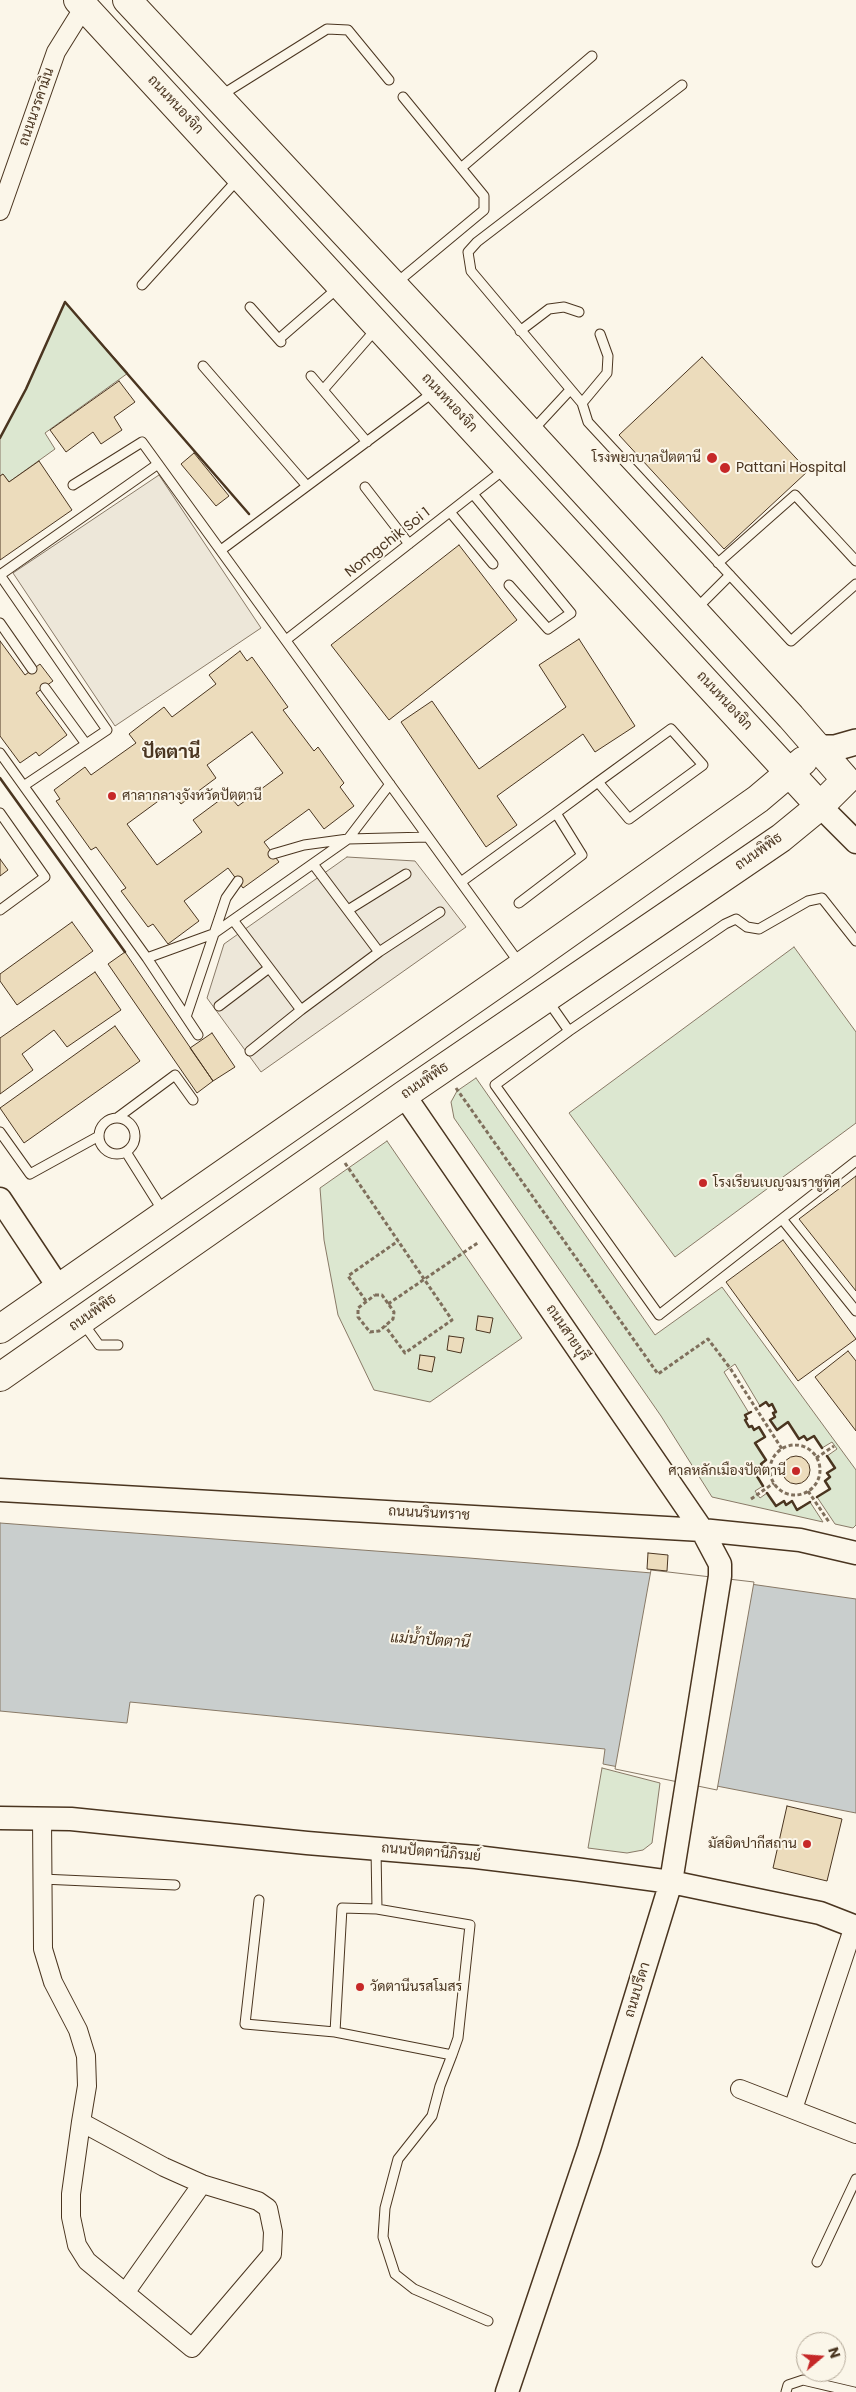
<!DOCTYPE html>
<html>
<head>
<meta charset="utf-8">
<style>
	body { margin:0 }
	#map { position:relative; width:856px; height:2392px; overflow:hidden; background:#fbf6e9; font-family:Poppins,sans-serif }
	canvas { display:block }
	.north { position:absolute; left:796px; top:2332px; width:50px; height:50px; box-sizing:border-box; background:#fbf6e9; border:1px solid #b4a999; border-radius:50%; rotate:72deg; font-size:14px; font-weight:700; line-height:20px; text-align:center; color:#4a3520 }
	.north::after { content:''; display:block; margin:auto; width:18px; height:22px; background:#c62828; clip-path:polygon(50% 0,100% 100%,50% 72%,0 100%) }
</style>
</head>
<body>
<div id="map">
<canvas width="856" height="2392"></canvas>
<div class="north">N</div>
</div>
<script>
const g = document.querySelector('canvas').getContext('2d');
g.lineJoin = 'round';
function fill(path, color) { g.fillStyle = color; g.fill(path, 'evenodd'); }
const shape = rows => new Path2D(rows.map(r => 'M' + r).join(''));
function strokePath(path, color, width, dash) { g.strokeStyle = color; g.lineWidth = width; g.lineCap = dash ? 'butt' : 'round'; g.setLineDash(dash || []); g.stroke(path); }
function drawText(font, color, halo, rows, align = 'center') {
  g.font = font + ' Poppins,Sarabun,sans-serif'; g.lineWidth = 4; g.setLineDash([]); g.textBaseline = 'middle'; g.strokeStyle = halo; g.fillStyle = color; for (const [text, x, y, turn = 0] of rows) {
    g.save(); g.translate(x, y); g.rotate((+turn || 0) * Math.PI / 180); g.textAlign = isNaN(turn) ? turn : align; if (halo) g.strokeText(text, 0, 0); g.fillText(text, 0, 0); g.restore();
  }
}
const green = shape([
	[65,302,128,373,45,433,55,449,9,482,3,474,0,476,0,438,26,389,65,302],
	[794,947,856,1032,856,1123,675,1257,569,1113,794,947],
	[476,1078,655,1335,722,1287,856,1470,856,1525,853,1528,835,1524,817,1497,830,1489,825,1481,830,1477,827,1473,835,1468,827,1456,837,1449,832,1442,822,1448,814,1436,807,1440,804,1436,799,1439,788,1422,777,1430,770,1420,775,1417,773,1413,776,1411,772,1404,769,1406,766,1402,760,1406,735,1364,724,1372,749,1413,745,1415,747,1419,745,1420,749,1427,752,1426,754,1430,759,1427,765,1437,756,1443,766,1460,761,1464,763,1468,755,1473,763,1486,755,1491,760,1498,767,1493,776,1506,784,1501,787,1505,792,1501,797,1509,810,1502,823,1522,712,1497,661,1416,454,1118,451,1102,457,1091,476,1078],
	[387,1141,522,1338,430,1402,374,1390,338,1315,324,1240,320,1188,387,1141],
	[602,1768,660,1783,652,1843,643,1850,627,1853,588,1848,602,1768]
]);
const parking = shape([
	[159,475,261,628,115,726,13,573,159,475],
	[347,857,415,861,466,927,261,1072,207,998,224,944,347,857]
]);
const water = shape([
	[0,1523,469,1558,701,1577,856,1599,856,1813,603,1764,605,1749,130,1702,127,1723,0,1711,0,1523]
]);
const pier = shape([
	[651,1570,754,1582,717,1790,615,1769,651,1570]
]);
const building = shape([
	[702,357,808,471,724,549,619,435,702,357],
	[119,381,135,402,114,417,122,430,101,444,93,432,66,452,50,430,119,381],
	[194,453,229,496,216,506,181,464,194,453],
	[39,461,72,510,0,560,0,476,3,474,9,482,39,461],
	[459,545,517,620,389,720,331,645,459,545],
	[579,639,635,726,595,752,583,734,497,796,517,825,486,847,401,722,432,701,479,769,566,707,539,665,579,639],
	[0,641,25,675,40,664,53,681,36,693,67,735,39,756,36,752,20,763,0,736,0,641],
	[240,651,247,661,252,657,288,707,283,710,314,751,318,747,344,783,340,787,354,806,324,829,309,809,264,842,279,862,243,888,228,868,184,901,199,921,168,944,153,924,148,927,121,891,126,888,96,847,91,850,56,801,60,799,54,790,85,767,91,775,136,743,129,734,164,707,172,717,216,684,209,675,240,651],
	[252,732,283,773,238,806,228,794,193,820,202,832,157,865,127,824,172,791,181,804,216,778,207,765,252,732],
	[0,859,8,870,0,876,0,859],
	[72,922,93,951,17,1005,0,981,0,974,72,922],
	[125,952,213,1081,197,1093,108,964,125,952],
	[95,972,121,1010,67,1047,54,1030,22,1054,33,1070,0,1094,0,1038,95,972],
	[115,1026,140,1061,24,1143,0,1108,115,1026],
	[212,1033,235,1067,213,1081,190,1048,212,1033],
	[856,1176,856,1291,799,1219,856,1176],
	[783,1240,856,1339,798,1381,726,1282,783,1240],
	[478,1316,493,1318,490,1333,476,1330,478,1316],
	[449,1336,464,1338,461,1353,447,1350,449,1336],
	[848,1351,856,1361,856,1431,815,1377,848,1351],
	[420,1355,435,1357,432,1372,418,1369,420,1355],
	'782 1470a14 14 0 1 1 28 0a14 14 0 1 1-28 0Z',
	[648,1553,668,1555,667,1571,647,1569,648,1553],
	[787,1806,842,1819,827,1881,773,1868,787,1806]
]);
const path = shape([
	[456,1088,658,1374,708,1339,730,1368,782,1449],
	[345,1163,452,1320,405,1353,385,1326],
	[375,1295,382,1295,394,1312,393,1319,379,1331,370,1332,358,1317,358,1308,375,1295],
	[366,1301,348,1276,398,1241],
	[388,1304,479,1242],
	'770 1470a25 25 0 1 1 50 0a25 25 0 1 1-50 0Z',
	[816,1458,834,1446],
	[808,1491,829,1522],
	[751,1499,774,1483]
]);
const service = shape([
	[682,85,477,242,468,252,471,271,582,403,588,422,791,641,856,584],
	[220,96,327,29,348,30,389,80],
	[461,168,592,56],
	[395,284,484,210,484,196,403,97],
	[142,285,239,178],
	[250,307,281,342],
	[520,331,549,309,564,307,579,312],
	[279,339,339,287],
	[203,366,307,486],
	[311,376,367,442],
	[323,390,377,328],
	[582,403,607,373,608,356,600,334],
	[533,430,570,390],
	[73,485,142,442,520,964],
	[365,487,409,544],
	[473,494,571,613,548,629,509,585],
	[450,512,493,564],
	[221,550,435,391],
	[718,563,795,495,856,561],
	[0,575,107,730,25,785],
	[0,575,158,464],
	[696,609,730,575],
	[0,623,32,669],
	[286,640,506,468],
	[45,688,86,744],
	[0,753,147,958,198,1035],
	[0,813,45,877,0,910],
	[273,854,304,845,348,839,428,837],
	[461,882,556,813,598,782,671,729,703,765,629,819,598,782],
	[519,903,582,855,556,813],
	[348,910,406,874],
	[233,920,301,1010,379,952,313,864],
	[856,941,822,898,808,901,759,929,747,927,736,919,725,924,569,1031,495,1085,659,1315,856,1161],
	[379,952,440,912],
	[147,958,213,934,348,839,390,784],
	[548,1001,569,1031],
	[219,1006,269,968],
	[186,1017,226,898,238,881],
	[250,1051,301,1010],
	[117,1118,175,1075,193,1100],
	'99 1136a18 18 0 1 1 36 0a18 18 0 1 1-36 0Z',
	[0,1132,30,1174,99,1136],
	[126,1152,163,1211],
	[782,1219,856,1311],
	[83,1323,99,1345,118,1345],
	[42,1879,175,1885],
	[259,1900,245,2024,335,2032,452,2055,458,2038,470,1925,377,1909],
	[335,2032,342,1908,377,1909,376,1849],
	[452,2055,440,2086,432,2116,398,2159,385,2208,383,2237,395,2274,414,2289,488,2321],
	[817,2262,856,2179],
	[786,2392,788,2385,803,2380,854,2392]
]);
const minor = shape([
	[0,211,56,52,84,7],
	[42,1818,43,1949,53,1982,78,2030,86,2056,87,2086,81,2122,71,2194,71,2217,77,2245,87,2261,192,2348,272,2254,273,2232,268,2208,258,2201,202,2184,164,2167,81,2122],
	[740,2089,856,2134],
	[793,2109,854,1926],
	[125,2293,202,2184]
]);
const tertiary = shape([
	[820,806,856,842],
	[404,1095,702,1530,720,1564,720,1576,671,1882,589,2149,507,2392],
	[0,1199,59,1288],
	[0,1490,702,1530,800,1540,856,1553],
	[0,1818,71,1819,307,1843,476,1857,575,1869,671,1882,820,1913,856,1927]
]);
const secondary = shape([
	[818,748,835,748,856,742]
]);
const primary = shape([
	[78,0,820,806],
	[0,1329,522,966,758,799,803,761],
	[0,1377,404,1095,781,838,820,806,846,780,791,717,466,363,127,0]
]);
const wall = shape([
	[0,438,26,389,65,302,249,514],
	[0,778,125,952],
	[760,1406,766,1402,769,1406,772,1404,776,1412,773,1413,775,1417,770,1420,777,1430,788,1422,799,1439,804,1436,807,1440,814,1436,822,1448],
	[751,1412,745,1415,747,1419,745,1420,749,1427,752,1426,754,1430,759,1427,765,1437,755,1443,766,1460,761,1464,763,1468,755,1473,763,1486],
	[767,1493,776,1506,784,1501,786,1505,792,1501,797,1510,810,1502],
	[817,1497,830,1489,825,1481,830,1477,827,1473,835,1468,827,1456]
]);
const markers = [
	[712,458,6,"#c62828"],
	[725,468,6,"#c62828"],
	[112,796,5,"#c62828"],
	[703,1183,5,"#c62828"],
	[796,1471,5,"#c62828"],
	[807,1844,5,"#c62828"],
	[360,1987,5,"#c62828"]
];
const streetNames = [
	["ถนนหนองจิก",175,105,47],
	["ถนนนวรคามิน",37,107,-71],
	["ถนนหนองจิก",449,403,47],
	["Nomgchik Soi 1",388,543,-38],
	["ถนนหนองจิก",724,701,47],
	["ถนนพิพิธ",759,852,-35],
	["ถนนพิพิธ",425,1081,-34],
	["ถนนพิพิธ",93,1313,-35],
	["ถนนสายบุรี",567,1333,56],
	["ถนนนรินทราช",429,1514,3],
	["ถนนปัตตานีภิรมย์",431,1853,5],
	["ถนนปรีดา",638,1990,-73]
];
const poiNames = [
	["โรงพยาบาลปัตตานี",701,458,"right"],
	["Pattani Hospital",736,468],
	["ศาลากลางจังหวัดปัตตานี",122,796],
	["โรงเรียนเบญจมราชูทิศ",713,1183],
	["ศาลหลักเมืองปัตตานี",786,1471,"right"],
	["มัสยิดปากีสถาน",797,1844,"right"],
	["วัดตานีนรสโมสร",370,1987]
];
const waterNames = [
	["แม่น้ำปัตตานี",430,1641,4]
];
const districtNames = [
	["ปัตตานี",171,753]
];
fill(green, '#dce7d0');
strokePath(green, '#887966', 1);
fill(parking, '#ede7d9');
strokePath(parking, '#887966', 1);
fill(water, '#c9cecd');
strokePath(water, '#887966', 1);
fill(pier, '#fbf6e9');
strokePath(pier, '#887966', 1);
fill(building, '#ecdcbc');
strokePath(building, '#4a3520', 1);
strokePath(service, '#4a3520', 11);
strokePath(minor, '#4a3520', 20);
strokePath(tertiary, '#4a3520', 25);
strokePath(secondary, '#4a3520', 28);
strokePath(primary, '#4a3520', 30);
strokePath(path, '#7f6f5c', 3, [4, 2.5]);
strokePath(service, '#fbf6e9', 9);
strokePath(minor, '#fbf6e9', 18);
strokePath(tertiary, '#fbf6e9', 22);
strokePath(secondary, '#fbf6e9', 25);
strokePath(primary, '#fbf6e9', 28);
strokePath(wall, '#4a3520', 2.5);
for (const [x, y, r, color] of markers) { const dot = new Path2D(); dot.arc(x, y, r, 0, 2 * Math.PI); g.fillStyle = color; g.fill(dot); strokePath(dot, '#fbf6e9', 2); }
drawText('14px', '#4a3520', '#fbf6e9', streetNames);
drawText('14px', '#4a3520', '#fbf6e9', poiNames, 'left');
drawText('italic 15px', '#4a3520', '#fbf6e9', waterNames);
drawText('bold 19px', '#4a3520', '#fbf6e9', districtNames);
</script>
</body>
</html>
